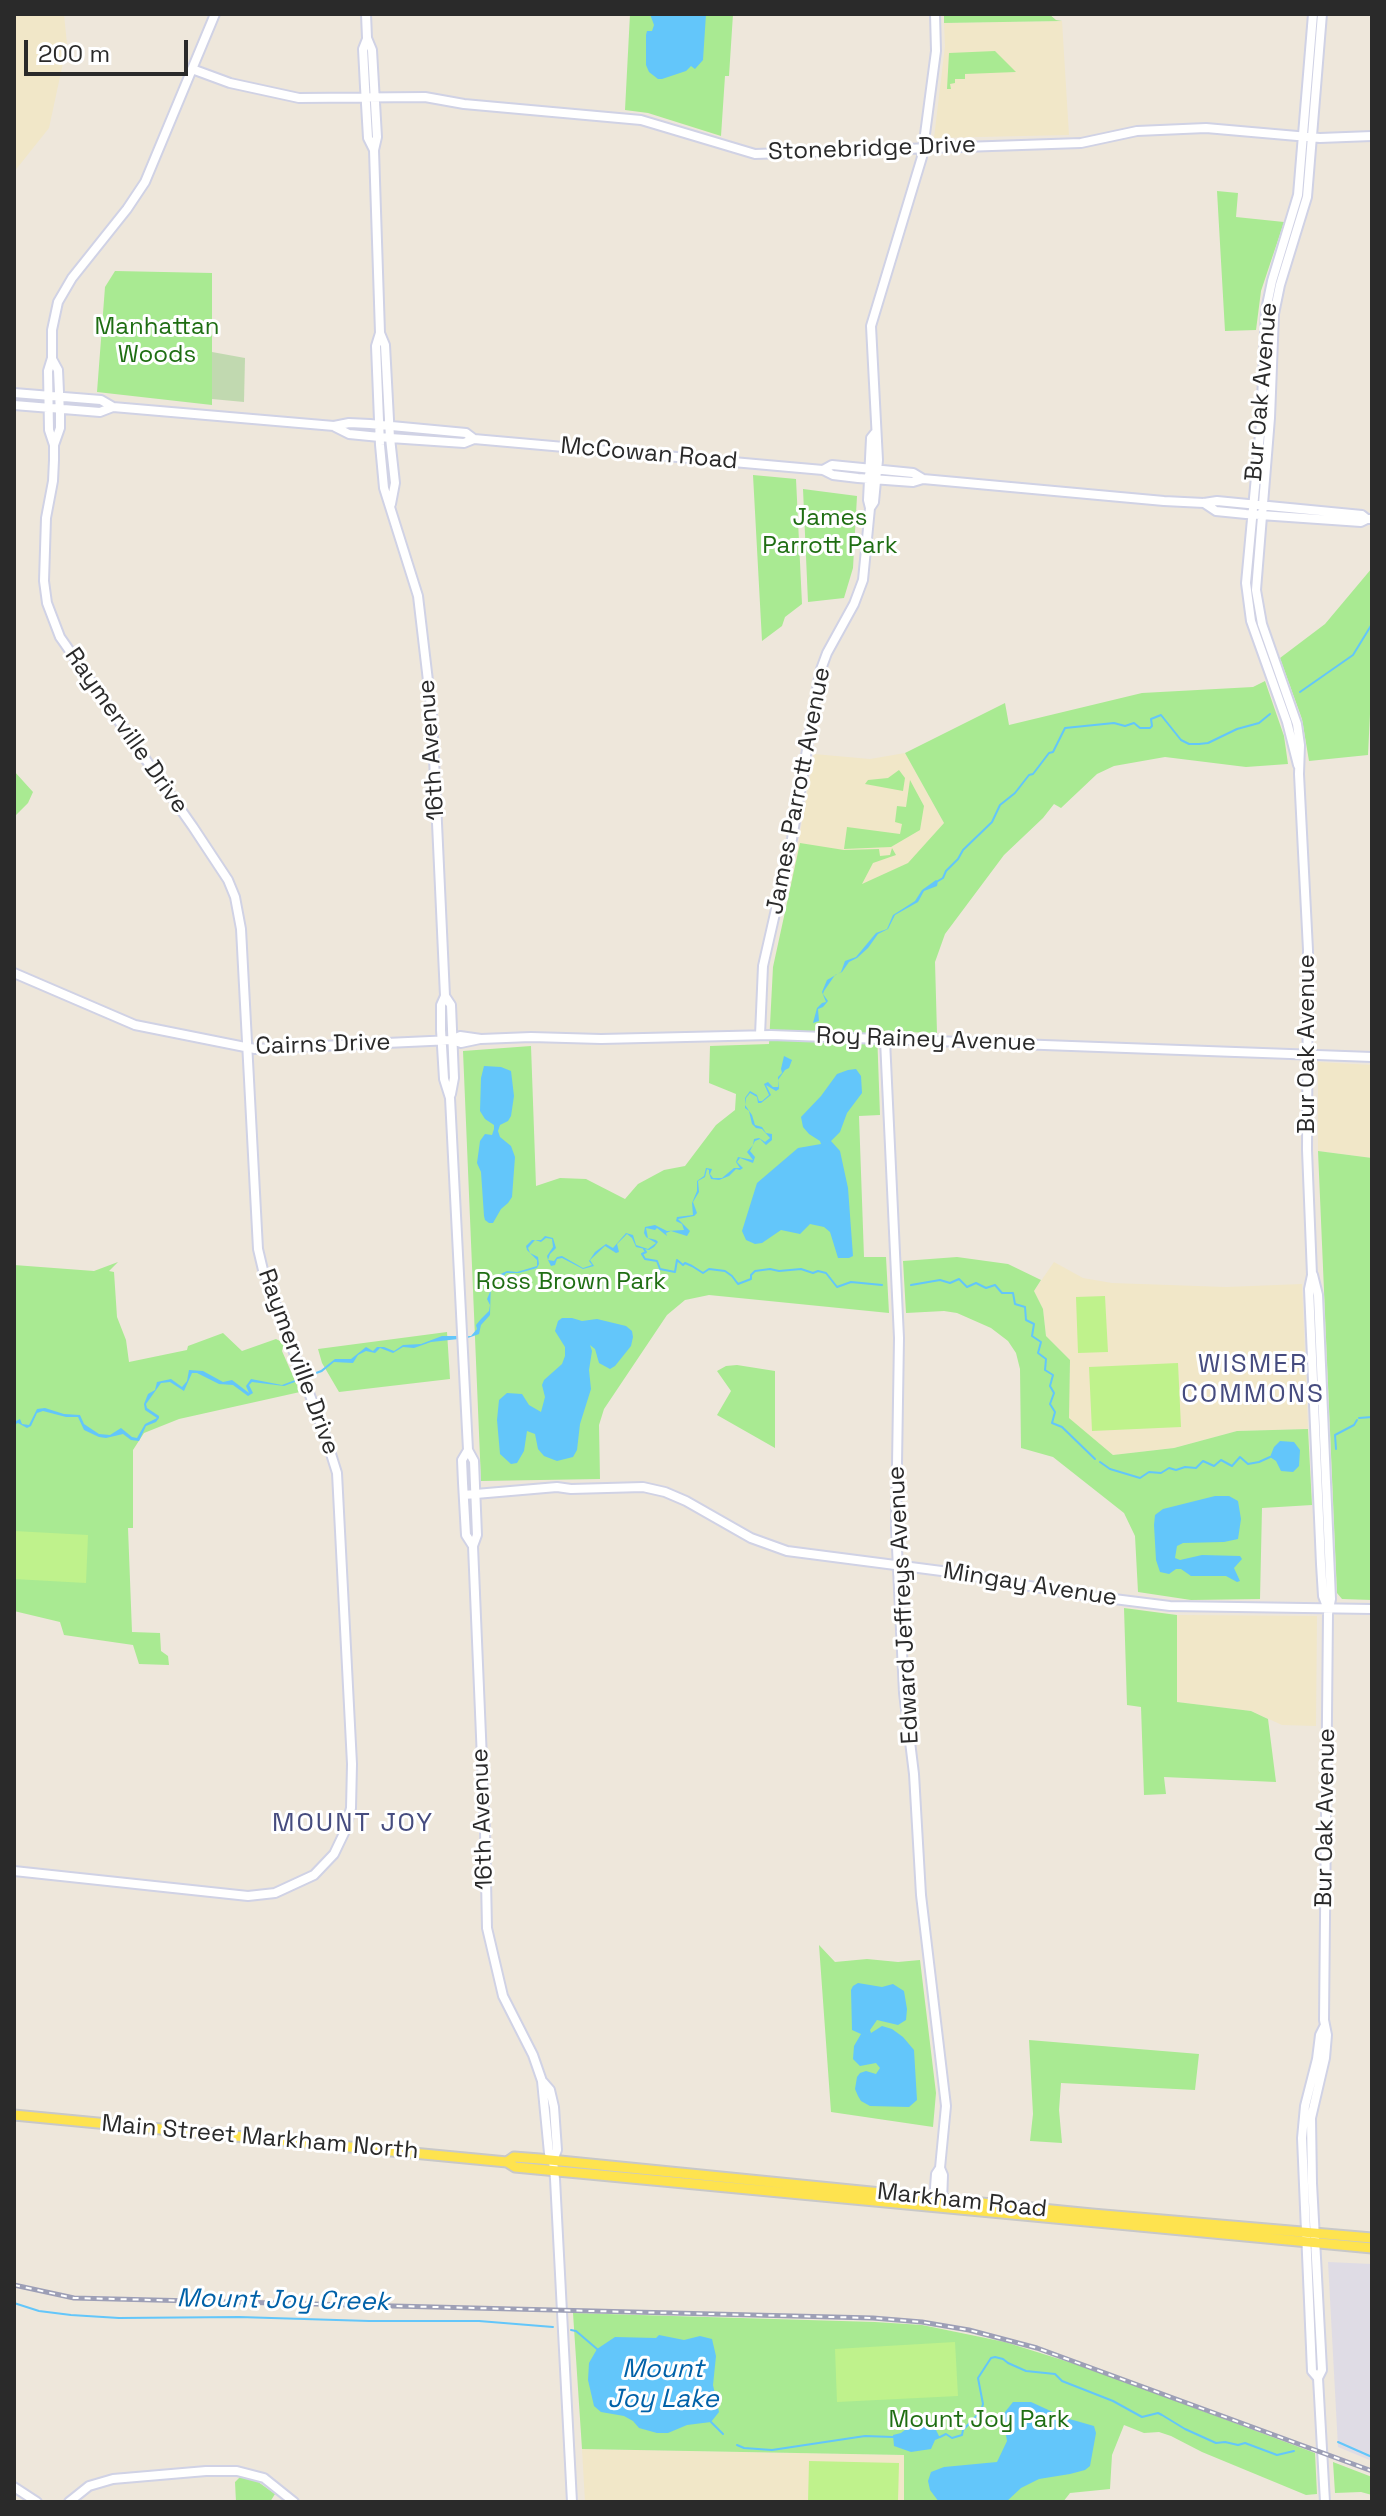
<!DOCTYPE html>
<html>
<head>
<meta charset="utf-8">
<style>
	body { margin:0 }
	#map { position:relative; width:1386px; height:2516px; overflow:hidden; background:#eee7db; font-family:"Space Grotesk",sans-serif }
	canvas { display:block }
	.frame { position:absolute; inset:0; border:16px solid #2a2a2a; pointer-events:none }
	.scale { position:absolute; left:24px; top:40px; width:164px; height:36px; box-sizing:border-box; border:4px solid #2a2a2a; border-top:0; padding-left:10px; font-size:24px; line-height:28px; white-space:nowrap; color:#2a2a2a; -webkit-text-stroke:6px #fff; paint-order:stroke }
</style>
</head>
<body>
<div id="map">
<canvas width="1386" height="2516"></canvas>
<div class="frame"></div>
<div class="scale">200 m</div>
</div>
<script>
const g = document.querySelector('canvas').getContext('2d');
g.lineJoin = 'round';
function fill(path, color) { g.fillStyle = color; g.fill(path, 'evenodd'); }
const shape = rows => new Path2D(rows.map(r => 'M' + r).join(''));
function strokePath(path, color, width, dash) { g.strokeStyle = color; g.lineWidth = width; g.lineCap = dash ? 'butt' : 'round'; g.setLineDash(dash || []); g.stroke(path); }
function drawText(font, color, halo, rows, align = 'center') {
  g.font = font + ' "Space Grotesk",sans-serif'; g.lineWidth = 6; g.setLineDash([]); g.textBaseline = 'middle'; g.strokeStyle = halo; g.fillStyle = color; for (const [text, x, y, turn = 0] of rows) {
    g.save(); g.translate(x, y); g.rotate((+turn || 0) * Math.PI / 180); g.textAlign = isNaN(turn) ? turn : align; if (halo) g.strokeText(text, 0, 0); g.fillText(text, 0, 0); g.restore();
  }
}
const industrial = shape([
	[1328,2262,1372,2264,1372,2461,1338,2447]
]);
const education = shape([
	[14,14,64,14,67,44,49,128,14,172],
	[1062,21,1069,135,934,138,945,46,944,23],
	[905,753,944,823,909,863,861,885,850,908,789,896,814,754,870,759],
	[1318,1062,1372,1065,1372,1158,1318,1151],
	[1054,1262,1083,1278,1112,1283,1226,1287,1302,1284,1308,1429,1237,1431,1174,1448,1113,1455,1068,1418,1070,1360,1046,1336,1043,1309,1034,1291],
	[1177,1615,1317,1616,1316,1726,1282,1725,1251,1711,1176,1702],
	[582,2449,905,2455,904,2502,585,2502]
]);
const green = shape([
	[630,14,733,14,729,76,725,76,721,136,648,113,625,110],
	[944,14,1049,14,1056,20,1062,21,944,23],
	[995,51,1016,72,965,74,965,79,955,79,955,83,950,84,951,89,947,89,949,53],
	[1217,191,1238,193,1236,217,1284,222,1261,291,1256,330,1225,331],
	[115,271,212,273,212,405,97,392,105,287],
	[753,475,796,479,802,604,785,617,782,626,762,641],
	[803,489,857,496,853,568,844,598,808,602],
	[1372,568,1372,707,1370,714,1368,755,1309,761,1302,719,1280,658,1325,624],
	[1265,681,1284,736,1288,764,1246,767,1165,757,1114,766,1097,774,1061,808,1054,804,1043,818,1004,855,945,934,935,962,937,1033,877,1031,880,1115,859,1116,864,1257,886,1257,889,1313,709,1295,685,1300,667,1315,604,1409,599,1425,600,1479,481,1481,463,1051,531,1046,536,1186,560,1178,586,1179,625,1199,638,1184,664,1170,685,1166,716,1125,735,1110,736,1094,709,1083,710,1046,769,1044,773,967,800,843,844,850,879,849,880,856,890,855,892,848,896,855,873,863,862,884,908,863,944,823,905,753,1005,703,1009,725,1142,693,1253,687],
	[899,770,905,778,903,791,865,784,868,780,888,778],
	[14,771,33,792,28,803,14,817],
	[910,780,924,806,920,830,891,847,844,849,847,827,900,834,902,824,895,822,897,806,906,807],
	[1318,1151,1372,1158,1372,1600,1342,1599,1337,1593],
	[957,1257,1008,1264,1041,1280,1034,1291,1043,1309,1046,1336,1070,1360,1069,1418,1113,1455,1174,1448,1237,1431,1308,1429,1312,1505,1262,1508,1260,1599,1191,1600,1138,1592,1135,1536,1124,1513,1053,1457,1021,1448,1020,1369,1016,1353,1008,1341,991,1328,957,1313,944,1311,906,1313,903,1261],
	[118,1262,109,1271,114,1272,117,1317,126,1340,129,1362,187,1350,188,1346,223,1333,242,1351,276,1339,284,1343,282,1351,300,1392,179,1419,144,1433,133,1450,133,1528,128,1528,132,1632,160,1633,161,1651,168,1656,169,1665,139,1664,133,1645,64,1635,60,1622,14,1611,14,1265,94,1271],
	[447,1332,450,1379,339,1392,322,1363,318,1349],
	[737,1365,775,1371,775,1448,717,1415,731,1391,717,1371,726,1366],
	[1124,1608,1177,1615,1177,1702,1251,1711,1268,1719,1276,1782,1164,1777,1166,1794,1144,1795,1141,1707,1127,1705],
	[819,1945,835,1962,867,1959,898,1962,920,1960,936,2093,933,2127,831,2112],
	[1029,2040,1199,2054,1195,2090,1061,2083,1059,2110,1062,2143,1030,2141,1033,2114],
	[573,2313,875,2322,922,2325,1005,2342,1088,2368,1315,2453,1317,2494,1306,2495,1202,2452,1171,2436,1159,2432,1144,2433,1124,2425,1112,2455,1110,2489,1070,2493,1063,2502,904,2502,904,2455,582,2449],
	[1333,2462,1372,2477,1372,2495,1361,2492,1335,2493],
	[241,2476,254,2479,275,2494,270,2502,236,2502,235,2482]
]);
const cemetery = shape([
	[212,352,245,358,244,402,212,399]
]);
const pitch = shape([
	[1105,1296,1108,1352,1078,1353,1076,1297],
	[1178,1363,1181,1427,1092,1431,1089,1367],
	[14,1531,88,1535,86,1583,14,1579],
	[955,2342,958,2396,837,2402,835,2349],
	[809,2461,899,2463,898,2502,808,2502]
]);
const water = shape([
	[650,14,706,14,703,60,695,69,691,66,686,71,662,79,658,79,649,72,646,65,646,35,647,31,652,31,654,25],
	[936,880,938,881,937,886,924,891,918,902,895,915,888,929,878,934,868,948,857,958,849,962,842,972,835,975,824,991,823,994,828,1001,823,1007,818,1009,819,1021,813,1023,817,1008,822,1003,826,1002,822,992,827,980,841,972,845,961,856,957,876,933,887,929,893,915,915,901,922,890],
	[784,1056,792,1060,789,1068,785,1070,778,1080,779,1089,776,1091,766,1085,771,1095,761,1103,758,1103,757,1097,750,1093,746,1098,745,1105,752,1115,755,1125,762,1127,766,1133,772,1134,772,1140,766,1145,760,1139,755,1141,750,1151,755,1157,753,1163,740,1158,737,1162,743,1168,740,1170,736,1169,729,1176,719,1180,711,1179,709,1173,709,1170,707,1169,705,1177,698,1181,699,1192,693,1202,697,1213,694,1216,678,1219,690,1231,687,1236,671,1231,666,1233,667,1236,657,1228,655,1230,646,1228,648,1238,656,1240,658,1242,654,1247,649,1250,636,1247,632,1238,627,1234,617,1244,619,1252,616,1253,605,1246,590,1260,594,1266,583,1269,562,1258,557,1259,555,1265,551,1266,548,1260,547,1256,553,1247,552,1239,546,1238,541,1242,535,1240,528,1248,530,1253,538,1257,539,1264,537,1268,519,1273,506,1273,503,1277,491,1280,490,1315,481,1325,479,1334,468,1338,431,1342,414,1348,403,1347,393,1353,380,1348,375,1353,366,1351,358,1355,353,1363,334,1362,322,1372,284,1386,252,1382,249,1385,253,1393,248,1396,233,1385,219,1384,197,1373,192,1373,184,1391,170,1382,161,1383,146,1404,147,1408,159,1416,159,1418,156,1422,146,1426,139,1441,131,1440,123,1434,106,1438,99,1437,84,1430,78,1417,66,1417,43,1411,37,1413,31,1426,27,1428,18,1423,14,1425,14,1422,20,1419,22,1424,29,1425,37,1409,45,1408,64,1414,80,1415,84,1424,99,1434,110,1435,121,1428,132,1437,137,1438,145,1424,157,1418,145,1410,144,1404,148,1394,155,1390,157,1382,171,1379,182,1387,187,1381,189,1370,203,1371,223,1382,232,1380,249,1393,246,1386,251,1379,282,1385,321,1370,335,1359,351,1359,366,1347,373,1351,377,1347,384,1347,394,1351,403,1345,421,1344,442,1336,471,1336,477,1329,476,1325,481,1319,489,1311,490,1305,487,1299,490,1292,489,1284,492,1278,507,1271,517,1272,537,1266,537,1260,527,1250,526,1246,532,1240,541,1240,545,1236,553,1238,556,1248,550,1254,548,1260,554,1261,557,1257,562,1256,583,1268,592,1265,589,1261,595,1252,606,1244,613,1248,626,1233,633,1235,636,1245,648,1249,656,1243,646,1237,644,1233,645,1227,655,1225,667,1231,684,1230,682,1224,676,1221,677,1217,693,1215,692,1203,697,1191,697,1181,704,1176,706,1168,712,1169,710,1174,713,1178,722,1178,734,1168,740,1168,736,1162,738,1157,753,1160,747,1152,753,1145,754,1139,759,1138,765,1142,770,1138,762,1129,756,1128,752,1124,749,1111,745,1108,745,1098,750,1091,757,1095,759,1101,762,1101,769,1095,764,1084,768,1082,773,1087,778,1087,778,1077,782,1073,781,1069],
	[484,1066,501,1067,511,1071,514,1096,511,1116,508,1121,500,1125,498,1131,500,1137,511,1146,515,1157,512,1197,508,1203,501,1209,493,1223,489,1223,485,1220,484,1216,481,1172,477,1163,480,1141,485,1134,492,1135,494,1129,494,1125,485,1119,480,1111,481,1078],
	[856,1069,861,1076,862,1093,847,1113,840,1132,831,1141,840,1151,848,1188,853,1256,849,1258,838,1258,830,1232,824,1227,810,1224,800,1234,781,1230,762,1243,755,1244,746,1240,742,1231,757,1183,798,1148,821,1144,820,1141,809,1134,803,1127,801,1117,821,1096,837,1074,848,1070],
	[562,1318,572,1318,582,1321,597,1319,626,1326,632,1331,633,1337,631,1346,615,1366,610,1369,599,1363,595,1349,590,1345,592,1351,589,1370,591,1389,580,1424,577,1450,573,1457,557,1461,544,1456,538,1449,535,1434,527,1431,524,1451,517,1463,511,1464,500,1454,497,1420,499,1400,507,1393,522,1394,529,1405,541,1412,545,1397,542,1385,544,1380,562,1364,565,1356,565,1347,555,1331,558,1321],
	[1280,1441,1294,1442,1300,1450,1299,1466,1293,1472,1281,1471,1276,1461,1270,1457,1274,1447],
	[1215,1496,1229,1496,1238,1501,1241,1519,1238,1539,1224,1542,1183,1543,1177,1546,1175,1558,1180,1560,1202,1555,1240,1556,1242,1559,1234,1568,1240,1581,1237,1582,1226,1576,1191,1576,1181,1569,1176,1569,1169,1574,1160,1572,1156,1560,1154,1525,1155,1515,1163,1509],
	[858,1983,882,1987,893,1984,904,1991,907,2009,906,2020,898,2025,877,2020,870,2030,871,2033,882,2026,892,2029,903,2037,914,2050,917,2100,909,2107,870,2106,861,2101,858,2096,855,2089,857,2077,860,2073,866,2071,876,2074,880,2068,876,2063,860,2066,853,2059,854,2046,861,2034,852,2030,851,1990,853,1986],
	[659,2335,684,2340,700,2336,712,2339,716,2356,713,2385,719,2412,711,2422,687,2425,668,2433,657,2433,639,2428,633,2421,624,2416,601,2412,594,2406,588,2380,589,2363,597,2349,615,2337,656,2338],
	[1013,2402,1031,2402,1066,2418,1094,2426,1096,2433,1090,2466,1085,2470,1070,2474,1039,2479,1021,2488,1006,2502,939,2502,930,2490,928,2481,931,2472,944,2467,997,2462,1007,2441,1003,2418,1005,2412],
	[914,2423,934,2426,940,2438,935,2440,931,2449,911,2452,894,2446,893,2435,901,2433]
]);
const stream = shape([
	[1300,692,1353,655,1372,624],
	[938,881,943,878,946,871,958,859,963,850,992,822,1000,805,1015,793,1029,775,1033,774,1049,753,1053,752,1065,728,1114,723,1125,726,1134,723,1140,728,1150,728,1152,726,1151,719,1161,715,1181,740,1189,744,1199,744,1208,743,1237,729,1259,723,1270,714],
	[644,1249,646,1252,642,1254,645,1259,657,1261,660,1269,675,1272,677,1260,683,1265,685,1263,692,1266,703,1273,709,1269,725,1271,732,1276,738,1284,751,1279,751,1275,755,1271,770,1269,779,1271,801,1269,813,1273,818,1271,826,1273,837,1287,851,1282,882,1285],
	[911,1285,940,1280,950,1283,959,1279,967,1287,976,1283,986,1288,995,1285,1002,1293,1013,1293,1015,1304,1025,1307,1026,1320,1034,1324,1032,1336,1041,1342,1038,1353,1046,1359,1045,1370,1053,1375,1050,1386,1054,1393,1050,1404,1055,1412,1052,1423,1062,1427,1095,1459],
	[1359,1418,1372,1417],
	[1336,1449,1335,1435,1354,1425,1357,1420],
	[1100,1462,1110,1469,1140,1478,1149,1472,1161,1473,1169,1468,1176,1470,1185,1467,1196,1468,1203,1461,1214,1466,1221,1460,1232,1466,1240,1457,1248,1464,1259,1462,1270,1457],
	[14,2303,39,2311,71,2315,119,2318,239,2317,369,2321,479,2321,553,2327],
	[571,2330,576,2331,597,2349],
	[711,2422,723,2434],
	[940,2437,946,2434,952,2438,962,2435,963,2430,981,2411,983,2404,978,2378,991,2358,995,2357,1003,2359,1008,2363,1026,2371,1055,2374,1062,2381,1113,2401,1142,2417,1158,2413,1162,2415,1185,2429,1216,2443,1225,2442,1238,2445,1245,2443,1277,2455,1294,2451],
	[1338,2442,1372,2457],
	[737,2445,744,2448,772,2450,865,2436,893,2437]
]);
const secondary = shape([
	[366,14,367,38,372,50,377,137,374,150,380,333,376,346,380,445,384,488,418,596,432,715,445,996,441,1005,441,1030,444,1079,450,1098,468,1450,474,1461,477,1535,473,1546,485,1831,487,1928,503,1996,533,2055,542,2081,549,2153,553,2161,555,2179,572,2502],
	[1322,14,1307,197,1280,285,1274,314,1270,418,1256,590,1262,624,1297,724,1300,745,1299,774,1308,950,1307,1150,1312,1275,1309,1289,1321,1564,1323,1596,1328,1609],
	[367,39,363,49,365,87,368,138,374,150],
	[192,69,230,83,299,98,425,97,464,104,641,120,755,154,1081,143,1137,131,1206,128,1320,138,1372,136],
	[380,333,385,345,390,438,395,483,391,504],
	[52,359,58,370,60,414,60,428,54,445],
	[14,393,101,400,113,407,334,426,349,423,370,424,466,433,474,439,823,470,833,475,858,478,913,482,923,479,1164,501,1204,503,1217,501,1362,515,1367,519,1372,519],
	[14,405,100,412,113,407],
	[335,427,349,434,390,438,464,443,474,439],
	[823,470,832,465,913,473,923,479],
	[1204,503,1216,511,1246,514,1361,522,1367,519],
	[870,508,868,500,871,438,875,433],
	[1298,765,1287,722,1251,621,1246,583,1261,423,1266,310,1272,281,1298,195,1313,14],
	[14,973,135,1025,255,1049,452,1040,460,1036,481,1039,531,1037,601,1039,771,1035,1372,1057],
	[445,996,451,1005,454,1078,451,1094],
	[760,1035,763,966,792,839,820,672,827,653,854,604,863,580,870,508,874,502,878,460,871,326,922,157,936,51,935,14],
	[452,1040,461,1043,480,1039],
	[885,1040,899,1338,896,1527,904,1693,914,1774,921,1895,946,2106,940,2168,943,2175,942,2203],
	[1313,1275,1318,1295,1331,1599,1328,1614,1324,2020,1327,2035,1325,2058,1311,2118,1312,2183,1322,2370,1318,2378,1325,2502],
	[468,1450,462,1460,463,1483,466,1535,473,1546],
	[464,1495,557,1487,571,1489,643,1487,665,1492,686,1501,751,1538,787,1551,957,1573,1074,1594,1170,1606,1372,1609],
	[14,1871,248,1896,275,1893,314,1875,334,1854,345,1831,351,1808,352,1764,337,1473,326,1438,263,1270,258,1249,241,929,235,897,228,880,193,827,60,637,47,603,44,581,46,518,53,481,54,460,54,445,49,430,48,371,52,358,52,330,58,302,72,278,127,209,145,182,215,14],
	[543,2082,550,2090,554,2107,557,2150,553,2161],
	[934,2201,936,2174,940,2168],
	[1318,2378,1312,2371,1302,2138,1305,2106,1317,2059,1320,2035,1324,2027],
	[14,2487,37,2502],
	[69,2502,89,2486,113,2479,206,2471,237,2471,264,2478,294,2502]
]);
const primary = shape([
	[14,2115,507,2162,515,2167,1372,2248],
	[507,2162,514,2157,540,2159,1092,2214,1372,2238]
]);
const rail = shape([
	[14,2285,74,2298,873,2318,922,2322,969,2330,1037,2348,1372,2471]
]);
const streetNames = [
	["Stonebridge Drive",872,149,-2],
	["Bur Oak Avenue",1262,392,-85],
	["McCowan Road",649,454,5],
	["Raymerville Drive",126,731,55],
	["16th Avenue",432,750,-94],
	["James Parrott Avenue",799,791,-79],
	["Roy Rainey Avenue",926,1040,2],
	["Bur Oak Avenue",1307,1044,-90],
	["Cairns Drive",323,1045,-2],
	["Raymerville Drive",298,1362,70],
	["Mingay Avenue",1030,1585,9],
	["Edward Jeffreys Avenue",904,1605,-93],
	["Bur Oak Avenue",1326,1818,-89],
	["16th Avenue",483,1819,-92],
	["Main Street Markham North",260,2138,5],
	["Markham Road",962,2201,6]
];
const parkNames = [
	["Manhattan",157,327],
	["Woods",157,355],
	["James",830,518],
	["Parrott Park",830,546],
	["Ross Brown Park",571,1282],
	["Mount Joy Park",979,2420]
];
const neighbourhoodNames = [
	["WISMER",1253,1365],
	["COMMONS",1253,1395],
	["MOUNT JOY",353,1824]
];
const waterNames = [
	["Mount Joy Creek",283,2301,1],
	["Mount",663,2370],
	["Joy Lake",663,2400]
];
fill(industrial, '#dfdce5');
fill(education, '#f1e7c8');
fill(green, '#a9ea92');
fill(cemetery, '#c1d9b0');
fill(pitch, '#bff28c');
fill(water, '#63c6fa');
strokePath(stream, '#63c6fa', 2);
strokePath(secondary, '#d0d2e5', 12);
strokePath(primary, '#c8c8c8', 13);
strokePath(secondary, '#fff', 8);
strokePath(primary, '#fee34f', 9);
strokePath(rail, '#9d9fb6', 5);
strokePath(rail, '#fff', 2, [6]);
drawText('24px', '#2a2a2a', '#fff', streetNames);
drawText('24px', '#1f6e13', '#fff', parkNames);
g.letterSpacing = '2px';
drawText('26px', '#464c7f', '#fff', neighbourhoodNames);
g.letterSpacing = '0px';
drawText('italic 26px', '#0061a8', '#fff', waterNames);
</script>
</body>
</html>
